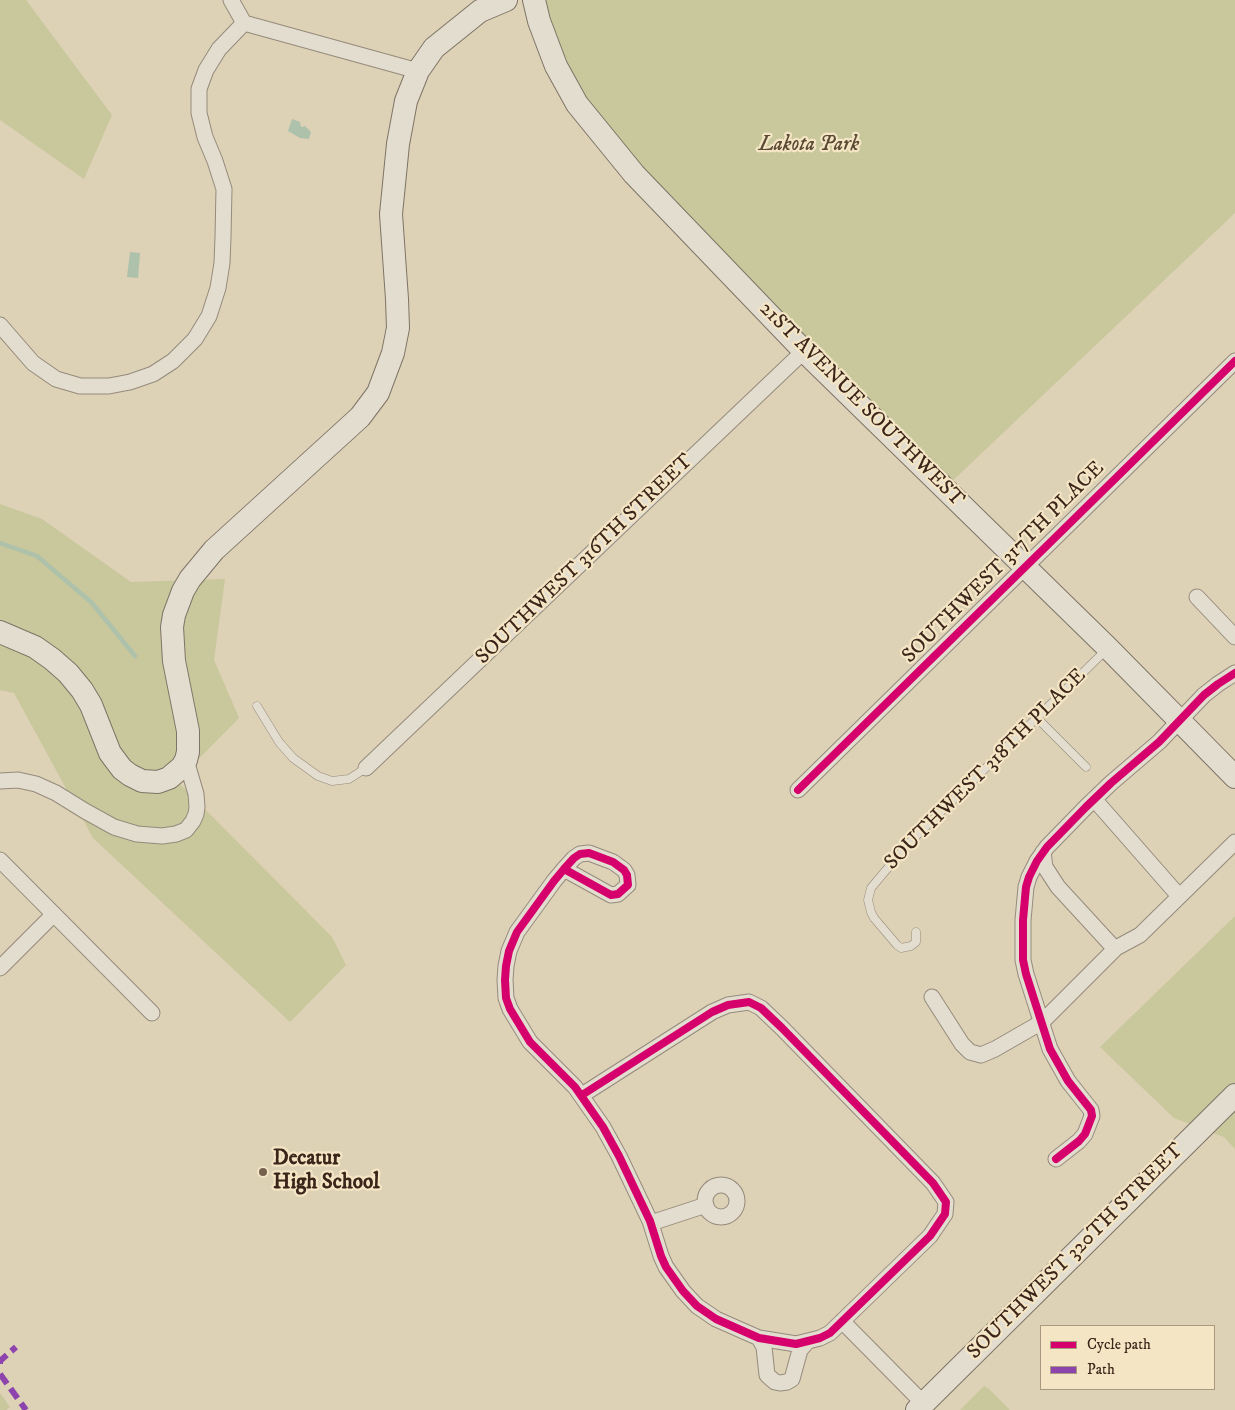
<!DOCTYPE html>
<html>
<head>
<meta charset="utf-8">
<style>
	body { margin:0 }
	#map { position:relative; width:1235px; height:1410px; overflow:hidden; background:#ddd1b6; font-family:"IM FELL DW Pica",serif }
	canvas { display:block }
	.legend { position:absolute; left:1040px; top:1325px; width:175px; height:65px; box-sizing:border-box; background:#f4e5c4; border:1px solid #aa9880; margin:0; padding:6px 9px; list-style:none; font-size:15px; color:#3b2419 }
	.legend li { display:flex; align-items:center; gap:10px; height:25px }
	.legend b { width:25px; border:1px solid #aa9880 }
</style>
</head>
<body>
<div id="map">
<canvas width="1235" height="1410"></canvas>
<ul class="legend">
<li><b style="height:6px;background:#d6006c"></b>Cycle path</li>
<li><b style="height:6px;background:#8e44ad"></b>Path</li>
</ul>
</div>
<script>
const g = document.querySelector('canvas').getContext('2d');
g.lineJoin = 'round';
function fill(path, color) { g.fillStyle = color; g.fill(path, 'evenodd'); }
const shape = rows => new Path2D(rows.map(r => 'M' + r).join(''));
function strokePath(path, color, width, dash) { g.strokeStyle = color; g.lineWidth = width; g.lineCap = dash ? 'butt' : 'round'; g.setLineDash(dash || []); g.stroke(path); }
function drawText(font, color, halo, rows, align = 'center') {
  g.font = font + ' "IM FELL DW Pica",serif'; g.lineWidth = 4.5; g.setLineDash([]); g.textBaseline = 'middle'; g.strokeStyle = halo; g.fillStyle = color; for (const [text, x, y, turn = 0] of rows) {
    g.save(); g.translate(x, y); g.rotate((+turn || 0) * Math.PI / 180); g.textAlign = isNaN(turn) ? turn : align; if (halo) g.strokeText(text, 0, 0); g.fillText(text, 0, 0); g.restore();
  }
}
const green = shape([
	[0,0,26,0,112,115,84,179,0,120],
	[534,0,1235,0,1235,213,945,488,588,118],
	[0,504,42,519,131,582,225,579,214,660,239,718,177,781,332,937,346,965,290,1022,93,838,14,693,0,690],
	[1235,916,1235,1149,1224,1137,1174,1118,1100,1047],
	[984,1386,989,1389,1010,1410,960,1410],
	[0,1393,10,1407,6,1410,0,1410]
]);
const water = shape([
	[292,119,300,122,301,127,305,126,311,132,309,139,300,138,288,131],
	[130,252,140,253,138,278,127,277]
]);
const stream = shape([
	[0,543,37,556,92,603,135,656]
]);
const lane = shape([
	[257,706,279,742,293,758,318,776,332,781,349,779,366,768],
	[1036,717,1086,767],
	[916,932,916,942,911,946,901,948,897,945,874,918,871,912,868,900,871,888,908,844,1107,649]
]);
const street = shape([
	[231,0,244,23,418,71],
	[0,325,33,363,56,379,80,386,109,386,130,382,153,374,173,361,195,339,209,316,218,288,222,263,223,237,224,189,215,161,205,137,199,113,199,89,206,70,219,49,244,23],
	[1197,597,1235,637],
	[366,768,804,351],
	[0,781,18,780,36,784,56,793,85,811,114,827,137,834,162,836,176,834,186,830,193,821,196,814,197,807,196,794,186,760],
	[798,790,1235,361],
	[1094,799,1179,896],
	[1043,852,1045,867,1058,887,1115,949],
	[0,860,152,1013],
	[564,869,611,895,618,894,628,885,627,875,624,870,613,862,589,853,580,854,574,858,564,869,554,881,517,932,509,951,506,966,505,980,506,998,510,1009,530,1042,575,1087,603,1127,619,1156,650,1221,661,1256,666,1267,683,1291,697,1306,716,1319,759,1338,796,1344,820,1338,830,1333,930,1236,945,1214,946,1202,933,1183,782,1028,761,1008,749,1002,728,1005,712,1012,582,1095],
	[0,968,53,915],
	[932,997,962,1044,970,1052,981,1055,995,1049,1042,1022,1116,948,1140,935,1235,842],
	[1056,1159,1079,1141,1085,1134,1092,1116,1091,1110,1068,1081,1050,1049,1026,974,1023,960,1023,920,1026,887,1029,877,1037,861,1047,847,1086,807,1111,783,1159,742,1204,695,1218,684,1235,673],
	'705 1201a16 16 0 1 1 32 0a16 16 0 1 1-32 0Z',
	[651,1223,706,1205],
	[842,1321,923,1403],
	[759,1338,764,1347,767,1375,775,1382,780,1383,787,1382,792,1379,800,1350,807,1342]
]);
const secondary = shape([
	[534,0,539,21,556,66,577,104,634,174,804,351,1108,648,1235,777],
	[0,632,35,647,52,659,68,673,82,690,91,705,110,753,122,769,130,775,142,781,158,782,169,778,182,767,186,760,188,752,188,731,174,661,172,627,174,615,183,591,190,579,214,550,360,417,378,393,393,353,398,328,397,299,391,214,398,144,406,101,418,71,434,48,480,11,506,0],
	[917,1410,1235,1095]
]);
const quiet = shape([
	[0,1364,0,1361,16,1347],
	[0,1374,26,1410]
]);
const cycleway = shape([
	[798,790,1235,361],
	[564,869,611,895,618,894,628,885,627,875,624,870,613,862,589,853,580,854,574,858,564,869,554,881,517,932,509,951,506,966,505,980,506,998,510,1009,530,1042,575,1087,603,1127,619,1156,650,1221,661,1256,666,1267,683,1291,697,1306,716,1319,759,1338,796,1344,820,1338,830,1333,930,1236,945,1214,946,1202,933,1183,782,1028,761,1008,749,1002,728,1005,712,1012,582,1095],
	[1056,1159,1079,1141,1085,1134,1092,1116,1091,1110,1068,1081,1050,1049,1026,974,1023,960,1023,920,1026,887,1029,877,1037,861,1047,847,1086,807,1111,783,1159,742,1204,695,1218,684,1235,673]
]);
const markers = [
	[263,1172,5,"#746150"]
];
const parkNames = [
	["Lakota Park",809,146]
];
const streetNames = [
	["21ST AVENUE SOUTHWEST",861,405,45],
	["SOUTHWEST 316TH STREET",585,560,-44],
	["SOUTHWEST 317TH PLACE",1004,563,-45],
	["SOUTHWEST 318TH PLACE",986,770,-45],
	["SOUTHWEST 320TH STREET",1076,1252,-45]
];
const poiNames = [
	["Decatur",273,1160],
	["High School",273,1184]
];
fill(green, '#c9c79c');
fill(water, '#adc1ab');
strokePath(stream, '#adc1ab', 4.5);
strokePath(lane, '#958b7b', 9);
strokePath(street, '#958b7b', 17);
strokePath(secondary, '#7e7466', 24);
strokePath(lane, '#e3ddd0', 8);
strokePath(street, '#e3ddd0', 15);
strokePath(secondary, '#e3ddd0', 22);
strokePath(quiet, '#8e44ad', 6, [12, 6]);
strokePath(cycleway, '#d6006c', 8);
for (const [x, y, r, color] of markers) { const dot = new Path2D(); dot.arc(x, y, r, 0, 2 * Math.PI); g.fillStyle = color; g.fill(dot); strokePath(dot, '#f4e5c4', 2); }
drawText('italic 21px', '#5a4a34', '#f4e5c4', parkNames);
drawText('21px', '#3b2419', '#f4e5c4', streetNames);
drawText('bold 21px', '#3b2419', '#f4e5c4', poiNames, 'left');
</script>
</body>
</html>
